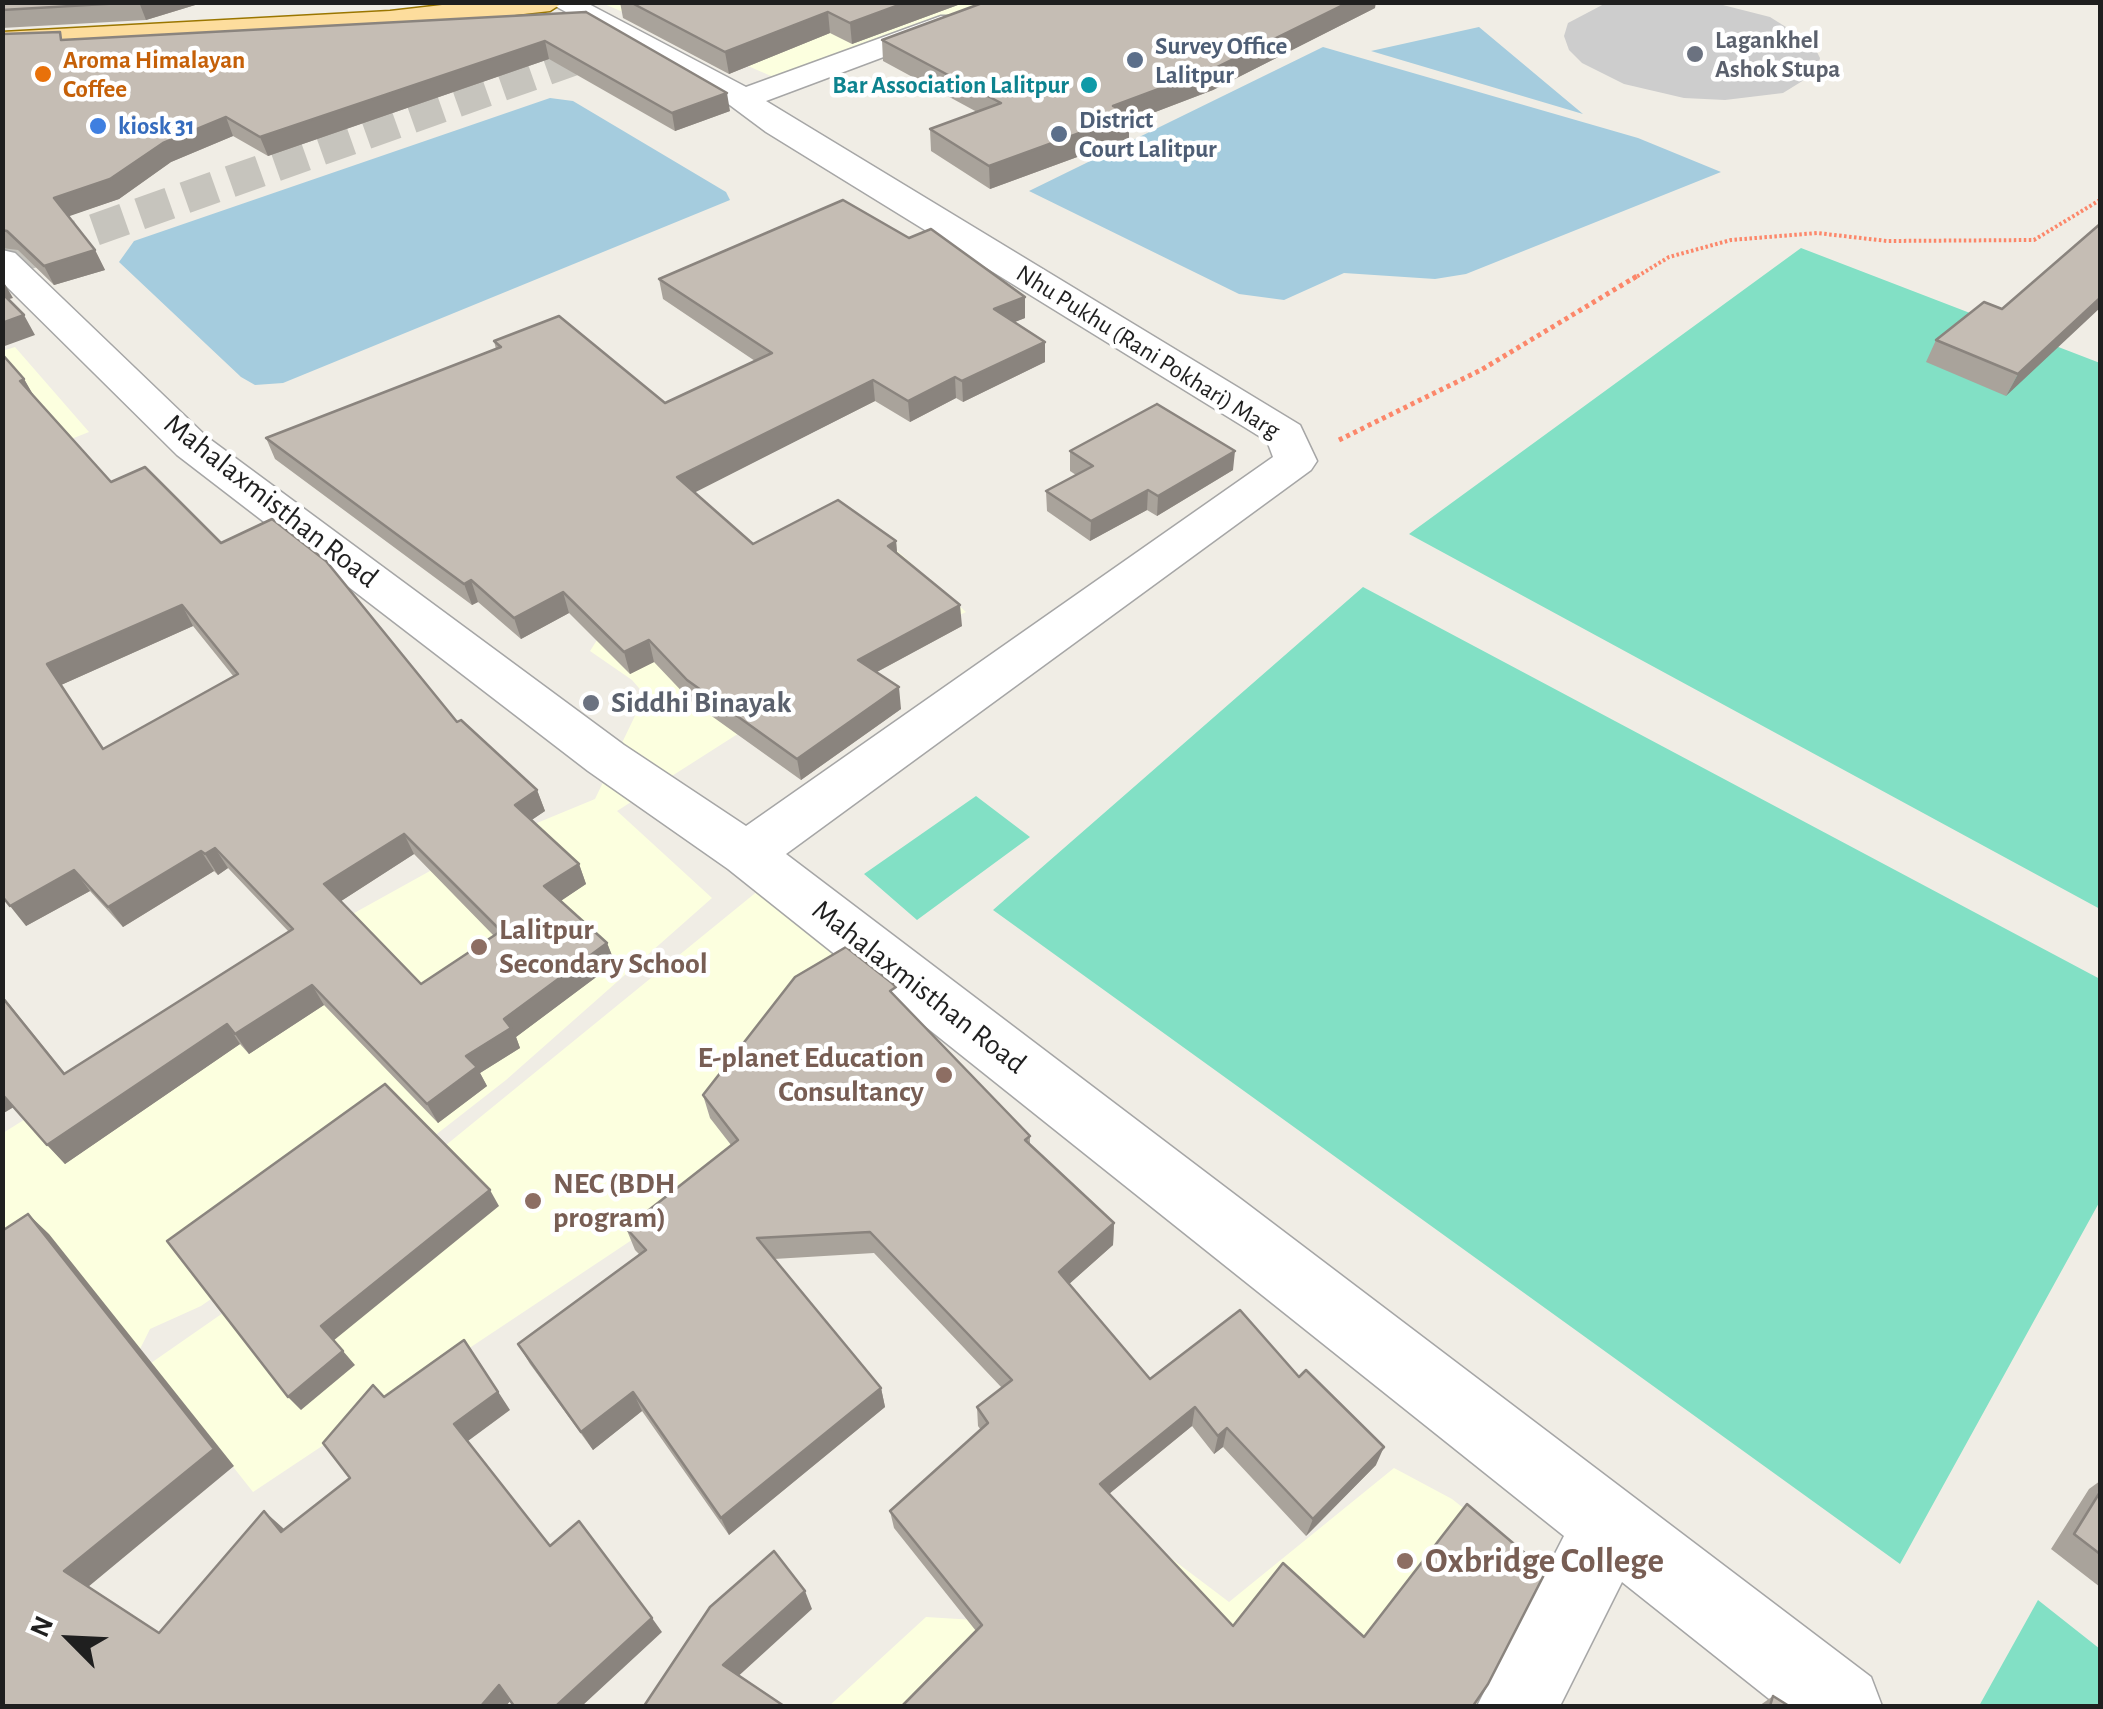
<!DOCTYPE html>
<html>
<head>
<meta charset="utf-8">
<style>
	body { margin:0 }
	#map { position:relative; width:2103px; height:1709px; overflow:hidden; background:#f0ede5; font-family:"Alegreya Sans",sans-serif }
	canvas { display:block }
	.frame { position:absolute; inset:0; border:5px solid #1f1f1f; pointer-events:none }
	.north { position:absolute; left:20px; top:1589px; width:100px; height:100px; -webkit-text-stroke:8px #fff; paint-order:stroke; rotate:294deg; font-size:28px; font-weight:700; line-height:40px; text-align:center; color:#1f1f1f }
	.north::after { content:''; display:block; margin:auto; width:35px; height:45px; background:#1f1f1f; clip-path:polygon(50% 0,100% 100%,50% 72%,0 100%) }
</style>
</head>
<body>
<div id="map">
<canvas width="2103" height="1709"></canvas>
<div class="frame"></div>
<div class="north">N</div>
</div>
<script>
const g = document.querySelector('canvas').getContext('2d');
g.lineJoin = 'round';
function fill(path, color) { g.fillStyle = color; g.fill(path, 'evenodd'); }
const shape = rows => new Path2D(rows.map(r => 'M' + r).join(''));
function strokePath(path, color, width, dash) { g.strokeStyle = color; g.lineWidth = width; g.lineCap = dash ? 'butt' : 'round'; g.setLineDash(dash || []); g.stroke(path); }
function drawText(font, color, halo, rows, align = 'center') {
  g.font = font + ' "Alegreya Sans",sans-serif'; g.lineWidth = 9; g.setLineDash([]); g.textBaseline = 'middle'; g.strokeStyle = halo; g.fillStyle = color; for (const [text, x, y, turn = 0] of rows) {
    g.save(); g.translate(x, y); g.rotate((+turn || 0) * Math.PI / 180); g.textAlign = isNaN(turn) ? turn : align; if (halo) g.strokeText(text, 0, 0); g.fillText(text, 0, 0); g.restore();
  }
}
const education = shape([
	[602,3,999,3,778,79],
	[15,347,89,432,3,466,2,351],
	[848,507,966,612,816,684,617,811,712,898,506,1080,342,1208,201,1306,150,1329,140,1349,3,1445,3,1133,356,912,457,856,595,799,645,695,632,680,590,651,604,629,766,552],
	[759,890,926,1026,737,1170,253,1492,151,1363,338,1233],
	[1394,1468,1452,1499,1564,1588,1497,1706,829,1706,926,1617,1040,1624,1139,1534,1229,1602]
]);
const religious = shape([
	[1606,3,1715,3,1770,17,1813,44,1820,58,1817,72,1783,93,1725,100,1684,98,1624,84,1582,63,1569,50,1564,36,1568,23]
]);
const pitch = shape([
	[1801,248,2100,363,2100,909,1409,534],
	[1363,587,2100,979,2100,1201,1900,1564,993,910],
	[976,796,1030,837,917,920,864,874],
	[2038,1600,2100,1649,2100,1706,1979,1706]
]);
const water = shape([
	[1479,27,1583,114,1371,51],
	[1323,47,1638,138,1721,172,1466,274,1435,279,1344,273,1284,300,1239,294,1029,191],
	[550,98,573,101,726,192,730,200,283,383,255,385,241,377,119,262,134,241]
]);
const minorTunnel = shape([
	[4,262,629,40]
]);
const pathFar1 = shape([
	[1633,279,1669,257,1731,240,1817,233,1887,241,2034,240,2100,200]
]);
const path = shape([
	[1339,440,1481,370,1637,276]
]);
const minor = shape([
	[548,2,585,2,746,87,941,16,961,16,966,22,961,28,766,101,1300,425,1317,461,1311,470,786,854,1871,1677,1882,1706,1778,1706,1622,1582,1560,1706,1477,1706,1564,1536,728,869,588,771,177,455,2,282,2,250,15,253,207,437,624,745,746,826,1273,457,1267,441,766,132,719,97,548,2]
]);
const major = shape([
	[468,2,564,2,550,11,390,29,2,50,2,32,390,11,468,2]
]);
const wall = shape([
	[2,2,205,2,146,20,2,28],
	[620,2,966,2,852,44,830,33,729,74,623,18],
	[1375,8,1213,90,1129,122,1129,138,990,189,931,151,930,129,977,112,883,61,882,40],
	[586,12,730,111,675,131,549,59,268,156,233,136,171,162,119,199,68,216,95,250,105,270,54,285,18,250,2,248,2,34,63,40],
	[2100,224,2006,396,1926,362,1936,340,2002,309],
	[909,238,1025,297,1025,318,1014,322,1045,342,1045,362,963,402,956,398,910,422,875,401,694,492,753,544,896,541,897,553,962,626,877,672,901,709,801,780,692,702,654,662,630,674,569,613,521,639,478,602,472,605,275,459,266,438,496,349,494,341,665,403,755,361,663,299,659,279],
	[24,379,35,398,111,482,221,543,457,722,537,790,545,811,531,820,579,864,586,884,560,901,607,943,615,963,516,1037,520,1048,480,1073,487,1086,438,1123,324,1005,249,1054,240,1044,65,1164,14,1107,2,1114,2,995,65,1073,289,932,228,868,218,875,214,871,123,927,90,891,26,926],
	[193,626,234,677,103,749,61,685],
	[414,854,494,936,421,984,341,901],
	[1070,451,1233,470,1157,516,1147,510,1090,541,1047,511,1046,491,1076,475,1070,471],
	[897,999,1030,1136,1030,1145,1114,1223,1113,1245,1069,1284,1150,1379,1376,1465,1306,1536,1223,1447,1214,1454,1192,1426,1109,1494,1233,1626,1364,1637,1488,1684,976,1631,894,1528,890,1511,981,1430,978,1426,977,1407,1002,1388,874,1253,774,1259,881,1388,885,1407,729,1535,642,1411,593,1450,530,1364,518,1344,640,1255,635,1250,626,1228,731,1145,710,1118,703,1095],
	[2100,1481,2100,1587,2051,1549,2089,1489],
	[1773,1696,1789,1706,1759,1706]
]);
const shadedWall = shape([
	[139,2,205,2,146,20],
	[907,2,966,2,852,44,850,23],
	[1349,2,1376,2,1375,8,1213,90,1129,122,1129,138,990,189,989,166,1113,106],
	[828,12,830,33,729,74,725,52],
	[545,41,549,59,268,156,260,137],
	[727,93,730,111,675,131,672,113],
	[226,117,233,136,171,162,119,199,64,218,54,198,163,143],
	[95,250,105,270,54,285,44,266],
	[2,279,13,298,2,301],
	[1025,297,1025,318,995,330,994,309],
	[2100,298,2100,308,2006,396,2018,374],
	[24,315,35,335,2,347,2,323],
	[1045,342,1045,362,963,402,962,381],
	[955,377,956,398,910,422,908,401],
	[24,379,36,400,20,381],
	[873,380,875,401,682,499,677,477],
	[1235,451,1233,470,1157,516,1158,496],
	[1148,490,1147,510,1090,541,1091,521],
	[896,541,898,563,888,546],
	[471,580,478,602,472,605,464,584],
	[563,592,569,613,521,639,514,618],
	[182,605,193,626,61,685,47,664],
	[960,605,962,626,860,681,858,660],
	[649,640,654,662,630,674,624,652],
	[899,687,901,709,801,780,797,759],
	[537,790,545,811,523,826,515,805],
	[404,834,414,854,335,905,324,884],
	[215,848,228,868,218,875,205,854],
	[201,851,214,871,123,927,108,907],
	[579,864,586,884,552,907,544,886],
	[74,870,90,891,26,926,10,906],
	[607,943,615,963,516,1037,520,1048,480,1073,487,1086,438,1123,427,1104,466,1056,504,1019],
	[312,985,324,1005,249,1054,235,1034],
	[227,1024,240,1044,65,1164,47,1145],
	[2,1093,15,1106,2,1114],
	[490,1190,499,1206,333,1341,321,1326],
	[28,1214,49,1234,234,1466,88,1587,64,1571],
	[1114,1223,1113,1245,1059,1293,1059,1272],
	[343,1351,355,1365,301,1410,288,1397],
	[477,1359,510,1410,468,1441,454,1424],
	[881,1388,885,1407,729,1535,721,1518],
	[633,1392,642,1411,593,1450,581,1432],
	[1195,1407,1192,1426,1099,1502,1100,1484],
	[1227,1428,1223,1447,1214,1454,1218,1436],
	[1384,1447,1376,1465,1306,1536,1313,1519],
	[264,1511,283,1528,299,1548,281,1532],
	[805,1591,812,1609,733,1681,723,1665],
	[652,1618,662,1632,582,1706,556,1706],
	[499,1685,513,1698,506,1706,481,1706]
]);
const building = shape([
	[2,2,139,2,2,10,2,2],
	[630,2,907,2,850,23,828,12,725,52,630,2],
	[985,2,1349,2,1215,68,1113,106,1129,115,989,166,930,129,1001,103,882,40,985,2],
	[586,12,727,93,672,113,545,41,260,137,226,117,163,143,110,179,54,198,95,250,44,266,7,231,2,230,2,34,60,32,61,40,586,12],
	[843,200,909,238,931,229,1025,297,994,309,1045,342,962,381,955,377,908,401,873,380,677,477,753,544,838,500,896,541,888,546,960,605,858,660,899,687,797,759,687,680,649,640,624,652,563,592,514,618,471,580,464,584,266,438,501,347,494,341,559,316,665,403,772,353,659,279,843,200],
	[2100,224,2100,298,2018,374,1936,340,1984,302,2002,309,2100,224],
	[2,293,24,315,2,323,2,293],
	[2,354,24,379,20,381,111,482,145,467,221,543,272,519,326,561,457,722,461,720,537,790,515,805,579,864,544,886,607,943,504,1019,511,1028,466,1056,477,1067,427,1104,312,985,235,1034,227,1024,47,1145,2,1094,2,997,64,1074,293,929,215,848,205,854,201,851,108,907,74,870,10,906,2,896,2,354],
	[182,605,238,674,103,749,47,664,182,605],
	[404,834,501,931,421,984,324,884,404,834],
	[1157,404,1235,451,1158,496,1148,490,1091,521,1046,491,1093,466,1070,451,1157,404],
	[846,947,892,983,896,987,890,991,1030,1136,1025,1140,1114,1223,1059,1272,1150,1379,1240,1310,1299,1377,1306,1370,1384,1447,1313,1519,1227,1428,1218,1436,1195,1407,1100,1484,1233,1626,1283,1563,1364,1637,1467,1504,1546,1571,1488,1684,1473,1706,902,1706,982,1625,890,1511,988,1423,977,1407,1012,1380,870,1232,757,1238,881,1388,721,1518,633,1392,581,1432,518,1344,646,1250,626,1228,738,1140,703,1095,795,977,846,947],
	[385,1084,490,1190,321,1326,343,1351,288,1397,167,1241,385,1084],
	[28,1214,214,1449,64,1571,159,1633,264,1511,281,1532,350,1478,323,1443,373,1385,384,1397,464,1340,498,1392,454,1424,550,1546,579,1521,652,1618,556,1706,514,1706,499,1685,481,1706,2,1706,2,1231,28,1214],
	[2100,1492,2100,1554,2074,1534,2100,1492],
	[774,1551,805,1591,723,1665,784,1706,644,1706,710,1607,774,1551],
	[1773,1696,1789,1706,1770,1706,1773,1696]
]);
const markers = [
	[1695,54,10,"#6b7280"],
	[1135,60,10,"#5c6f8a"],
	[43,74,10,"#e8710a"],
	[1089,85,10,"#0f9aa8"],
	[98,126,10,"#3f7fe0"],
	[1059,134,10,"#5c6f8a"],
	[591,703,10,"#6b7280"],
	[479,947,10,"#8d6e63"],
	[944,1075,10,"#8d6e63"],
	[533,1201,10,"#8d6e63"],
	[1405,1561,10,"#8d6e63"]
];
const farWorshipnames = [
	["Lagankhel",1715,40],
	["Ashok Stupa",1715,69]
];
const farServicenames = [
	["Survey Office",1155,46],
	["Lalitpur",1155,75],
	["District",1079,120],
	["Court Lalitpur",1079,149]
];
const farFoodnames = [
	["Aroma Himalayan",63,60],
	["Coffee",63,89]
];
const farCulturenames = [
	["Bar Association Lalitpur",1069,85]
];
const farShopnames = [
	["kiosk 31",118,126]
];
const farStreetnames = [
	["Nhu Pukhu (Rani Pokhari) Marg",1148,352,32]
];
const streetNames = [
	["Mahalaxmisthan Road",271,501,38],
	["Mahalaxmisthan Road",919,987,38]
];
const worshipNames = [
	["Siddhi Binayak",611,703]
];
const educationNames = [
	["Lalitpur",499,930],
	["Secondary School",499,964],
	["E-planet Education",924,1058,"right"],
	["Consultancy",924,1092,"right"],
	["NEC (BDH",553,1184],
	["program)",553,1218]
];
const nearEducationnames = [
	["Oxbridge College",1425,1561]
];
fill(education, '#fcffdf');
fill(religious, '#cdcdcd');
fill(pitch, '#82e0c5');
fill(water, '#a5ccde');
strokePath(minorTunnel, '#c6c4bd', 32, [32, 16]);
strokePath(minor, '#a6a6a6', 3);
strokePath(major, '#9a7600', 3);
strokePath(pathFar1, '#fc876a', 4, [2.5, 2.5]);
strokePath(path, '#fc876a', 5, [4, 4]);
fill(minor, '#fff');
fill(major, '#fddd9d');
fill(wall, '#a9a39b');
fill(shadedWall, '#8a847e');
fill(building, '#c5bdb4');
strokePath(building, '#8a847e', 2.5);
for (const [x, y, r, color] of markers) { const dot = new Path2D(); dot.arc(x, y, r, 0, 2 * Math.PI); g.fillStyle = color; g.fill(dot); strokePath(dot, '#fff', 4); }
drawText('bold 25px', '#5b616d', '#fff', farWorshipnames, 'left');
drawText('bold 25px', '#4e5e75', '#fff', farServicenames, 'left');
drawText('bold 25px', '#c56008', '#fff', farFoodnames, 'left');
drawText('bold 25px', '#0d838f', '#fff', farCulturenames, 'right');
drawText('bold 25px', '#366cbe', '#fff', farShopnames, 'left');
drawText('25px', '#1f1f1f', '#fff', farStreetnames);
drawText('30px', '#1f1f1f', '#fff', streetNames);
drawText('bold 30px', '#5b616d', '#fff', worshipNames, 'left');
drawText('bold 30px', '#785e54', '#fff', educationNames, 'left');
drawText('bold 35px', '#785e54', '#fff', nearEducationnames, 'left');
</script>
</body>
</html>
